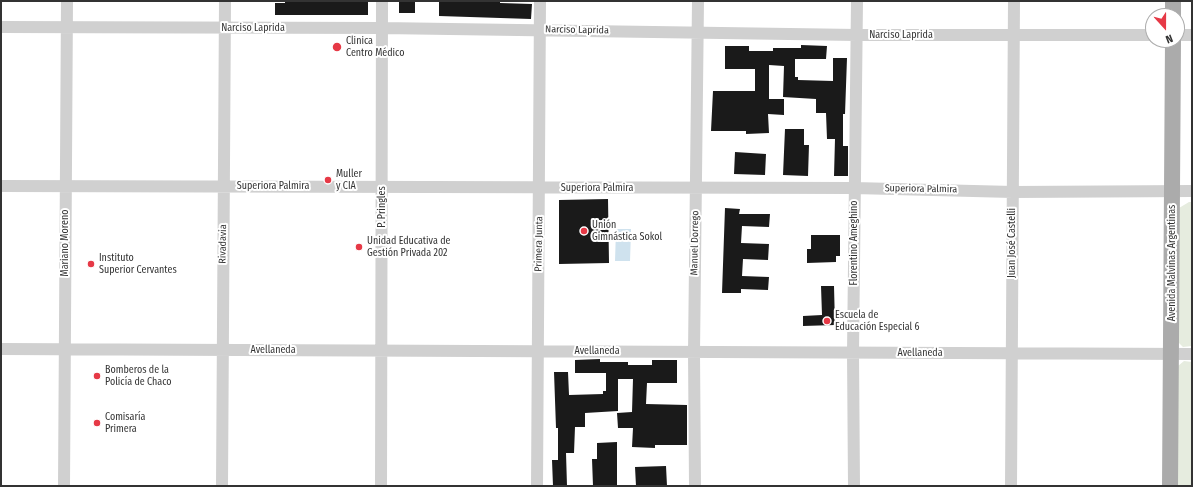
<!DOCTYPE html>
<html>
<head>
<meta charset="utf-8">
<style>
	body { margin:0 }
	#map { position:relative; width:1193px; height:487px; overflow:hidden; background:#fff; font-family:"Fira Sans Condensed",sans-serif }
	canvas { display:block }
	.frame { position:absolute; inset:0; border:2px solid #333; pointer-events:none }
	.north { position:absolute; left:1145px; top:8px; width:40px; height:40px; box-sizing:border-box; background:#fff; border:1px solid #adadad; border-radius:50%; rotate:159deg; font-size:11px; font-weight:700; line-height:16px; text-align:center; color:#333 }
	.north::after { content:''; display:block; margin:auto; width:14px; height:18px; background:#e63946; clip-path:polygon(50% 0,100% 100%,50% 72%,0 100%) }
</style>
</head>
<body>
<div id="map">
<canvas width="1193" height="487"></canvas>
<div class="frame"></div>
<div class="north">N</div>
</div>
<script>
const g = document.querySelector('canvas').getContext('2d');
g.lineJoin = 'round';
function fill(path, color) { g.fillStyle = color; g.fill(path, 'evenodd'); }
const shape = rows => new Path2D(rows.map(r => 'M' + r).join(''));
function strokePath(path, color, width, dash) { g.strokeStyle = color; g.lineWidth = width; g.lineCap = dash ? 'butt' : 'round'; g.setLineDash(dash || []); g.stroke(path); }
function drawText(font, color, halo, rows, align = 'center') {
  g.font = font + ' "Fira Sans Condensed",sans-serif'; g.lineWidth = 4; g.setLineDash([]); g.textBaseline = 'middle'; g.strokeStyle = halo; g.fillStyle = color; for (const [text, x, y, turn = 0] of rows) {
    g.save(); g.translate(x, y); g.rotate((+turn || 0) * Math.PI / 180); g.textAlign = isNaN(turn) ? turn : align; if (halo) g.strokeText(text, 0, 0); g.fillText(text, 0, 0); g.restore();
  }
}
const green = shape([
	[1189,202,1192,202,1192,346,1183,347,1178,342,1179,208],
	[1184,361,1192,362,1192,486,1177,486,1178,366]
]);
const water = shape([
	[616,229,631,229,630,261,615,261]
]);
const building = shape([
	[285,1,368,1,368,15,275,15,275,3,285,3],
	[399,1,415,1,415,13,399,13],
	[439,1,500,1,500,3,532,4,531,19,439,16],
	[801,45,827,46,826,59,795,59,795,77,798,77,798,80,833,81,833,58,847,58,845,114,843,114,843,146,848,146,848,176,834,176,835,139,827,139,826,113,816,113,816,99,783,97,784,66,769,65,769,99,784,99,784,115,768,114,769,133,746,134,746,131,711,131,713,91,755,91,755,69,725,69,725,46,749,46,749,51,773,51,773,48,801,48],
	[785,129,804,129,804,145,809,145,808,176,783,175],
	[735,152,766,154,765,175,734,174],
	[608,199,609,263,559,264,559,200],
	[725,208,740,209,739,214,770,214,769,227,742,226,741,243,769,244,768,260,743,259,742,276,769,277,768,290,741,289,741,293,722,293],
	[811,235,840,235,840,256,836,256,836,262,807,263,807,249,811,249],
	[821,286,834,286,835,325,803,326,803,316,822,315],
	[600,359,600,362,628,362,628,365,652,365,652,360,677,360,677,383,647,383,646,404,687,405,687,445,655,445,655,448,632,447,633,428,618,428,617,413,632,412,633,379,618,379,618,411,585,413,585,427,575,427,574,453,566,453,567,486,553,486,552,460,558,460,558,428,556,428,554,372,568,372,569,395,603,394,603,391,606,391,606,373,575,373,575,360],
	[617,442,617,486,593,486,592,459,597,459,597,443],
	[666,466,667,486,636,486,635,467]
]);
const minor = shape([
	[1,27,382,28,857,35,1153,35],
	[1177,35,1192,35],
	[1,186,854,188,1013,192,1192,191],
	[1,349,1192,354],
	[64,486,67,1],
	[222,486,225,1],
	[381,486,382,1],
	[537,486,540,1],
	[695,486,694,352,698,1],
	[854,486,853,353,857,1],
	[1011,486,1014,1]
]);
const major = shape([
	[1173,16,1173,1],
	[1170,486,1173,40]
]);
const markers = [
	[337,47,5,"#e63946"],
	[328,180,4,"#e63946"],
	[584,231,4,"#e63946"],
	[359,247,4,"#e63946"],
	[91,264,4,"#e63946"],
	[827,321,4,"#e63946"],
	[97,376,4,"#e63946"],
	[97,423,4,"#e63946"]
];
const streetNames = [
	["Narciso Laprida",253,28],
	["Narciso Laprida",577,30,1],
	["Narciso Laprida",901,35],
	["Superiora Palmira",273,186],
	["Superiora Palmira",597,188],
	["Superiora Palmira",921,189,1],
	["P. Pringles",382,207,-90],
	["Mariano Moreno",65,243,-90],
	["Manuel Dorrego",695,243,-89],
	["Florentino Ameghino",854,243,-90],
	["Juan José Castelli",1012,243,-90],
	["Rivadavia",223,244,-89],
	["Primera Junta",539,244,-89],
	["Avenida Malvinas Argentinas",1172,263,-90],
	["Avellaneda",273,350],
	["Avellaneda",597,351],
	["Avellaneda",920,353]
];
const poiNames = [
	["Clinica",346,41],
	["Centro Médico",346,53],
	["Muller",336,174],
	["y CIA",336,186],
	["Unión",592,225],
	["Gimnástica Sokol",592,237],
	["Unidad Educativa de",367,241],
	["Gestión Privada 202",367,253],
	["Instituto",99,258],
	["Superior Cervantes",99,270],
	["Escuela de",835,315],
	["Educación Especial 6",835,327],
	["Bomberos de la",105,370],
	["Policía de Chaco",105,382],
	["Comisaría",105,417],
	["Primera",105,429]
];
fill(green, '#e6ecdf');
fill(water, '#cfe2ee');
fill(building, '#1a1a1a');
strokePath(minor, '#d0d0d0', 12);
strokePath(major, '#ababab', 16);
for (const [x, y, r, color] of markers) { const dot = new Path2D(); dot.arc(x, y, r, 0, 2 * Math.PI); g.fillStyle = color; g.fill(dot); strokePath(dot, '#fff', 1.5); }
drawText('10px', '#333', '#fff', streetNames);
drawText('10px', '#333', '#fff', poiNames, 'left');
</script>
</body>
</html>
